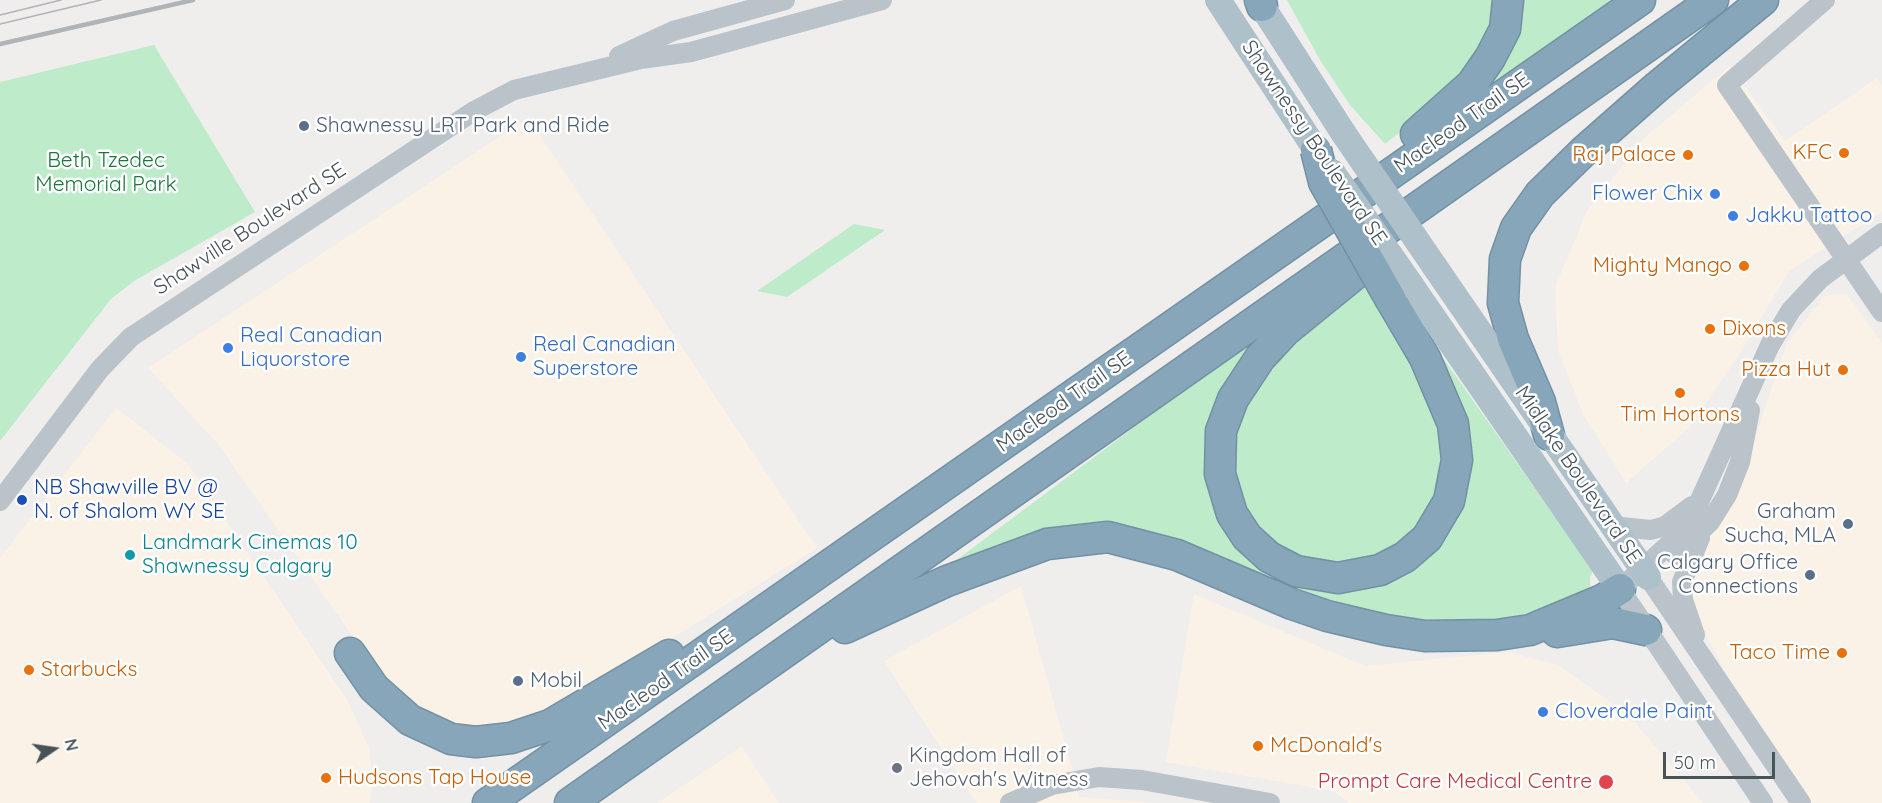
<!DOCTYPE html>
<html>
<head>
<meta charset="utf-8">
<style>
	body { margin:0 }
	#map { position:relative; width:1882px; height:803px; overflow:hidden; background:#f0eded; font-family:Quicksand,sans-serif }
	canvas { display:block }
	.north { position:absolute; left:24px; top:719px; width:60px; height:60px; -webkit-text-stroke:4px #fff; paint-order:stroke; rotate:77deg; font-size:16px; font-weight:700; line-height:24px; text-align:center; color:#475359 }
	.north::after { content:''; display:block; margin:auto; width:21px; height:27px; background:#475359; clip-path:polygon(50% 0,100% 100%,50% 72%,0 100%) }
	.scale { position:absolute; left:1663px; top:752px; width:112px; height:27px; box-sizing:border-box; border:3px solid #475359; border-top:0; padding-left:8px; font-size:18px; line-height:21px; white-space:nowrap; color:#475359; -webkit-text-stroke:4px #fff; paint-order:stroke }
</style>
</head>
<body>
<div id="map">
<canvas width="1882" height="803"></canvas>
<div class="north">N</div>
<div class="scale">50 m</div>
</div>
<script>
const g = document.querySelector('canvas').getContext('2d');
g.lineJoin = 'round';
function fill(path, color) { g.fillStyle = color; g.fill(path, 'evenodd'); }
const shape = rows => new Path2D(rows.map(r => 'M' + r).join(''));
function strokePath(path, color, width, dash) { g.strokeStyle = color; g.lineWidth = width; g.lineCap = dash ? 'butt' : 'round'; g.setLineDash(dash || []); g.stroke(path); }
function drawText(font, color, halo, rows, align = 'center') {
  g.font = font + ' Quicksand,sans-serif'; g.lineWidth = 5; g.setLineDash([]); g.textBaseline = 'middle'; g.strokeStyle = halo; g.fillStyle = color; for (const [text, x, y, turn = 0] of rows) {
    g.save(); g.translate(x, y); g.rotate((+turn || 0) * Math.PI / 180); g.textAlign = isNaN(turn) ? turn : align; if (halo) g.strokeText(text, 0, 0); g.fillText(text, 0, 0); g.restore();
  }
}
const commercial = shape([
	[1730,66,1785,141,1877,78,1882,86,1882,212,1789,271,1740,353,1690,427,1626,483,1583,414,1558,350,1555,287,1587,211,1644,138],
	[528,118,817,548,550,714,489,732,438,723,391,691,218,444,148,368],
	[1832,294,1847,294,1882,343,1882,803,1809,803,1728,677,1694,612,1690,578,1702,546,1722,523,1737,492,1786,345,1824,297],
	[116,408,187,463,348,701,370,751,372,788,370,803,0,803,0,558],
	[1021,586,1080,797,1155,803,977,803,884,661],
	[1194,594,1365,666,1508,652,1558,665,1628,714,1703,803,1349,803,1333,791,1166,762],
	[742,747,779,803,657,803,741,747]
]);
const green = shape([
	[1287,0,1499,0,1490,33,1472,62,1435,104,1385,144,1350,105,1320,60],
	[1517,0,1617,0,1466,106],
	[154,45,255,212,134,281,111,299,0,441,0,82],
	[854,224,885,230,787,297,757,291],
	[1370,281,1442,418,1443,489,1414,534,1375,559,1335,565,1298,557,1277,546,1258,530,1246,512,1234,484,1236,420,1283,346],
	[1267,328,1218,420,1254,551,1397,578,1407,573,1408,565,1451,513,1436,348,1593,571,1590,577,1590,591,1548,607,1516,616,1479,622,1409,621,1343,608,1171,542,943,570]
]);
const minor = shape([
	[1825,0,1727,85,1882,312],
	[619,56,673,31,785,0],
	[0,501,100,369,131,337,474,111,514,90,641,59,691,52,882,0],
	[1611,526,1651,530,1665,526,1692,506],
	[1675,555,1710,522,1727,495,1740,462,1750,410],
	[1648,577,1801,803],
	[1620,589,1674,540,1690,522,1770,345,1791,310,1820,279,1882,233],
	[1620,589,1763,803],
	[1695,635,1683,600,1682,582,1700,538],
	[1010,803,1052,785,1099,777,1142,780,1270,803]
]);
const major = shape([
	[1218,0,1316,150],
	[1258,0,1344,134],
	[1435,267,1648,577],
	[1411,285,1620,589]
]);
const highway = shape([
	[1260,0,1262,6],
	[1416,134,1472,84,1490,58,1505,29,1508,0],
	[1365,266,1285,331,1260,358,1233,399,1221,431,1220,474,1232,514,1247,537,1269,557,1296,571,1338,578,1380,570,1405,557,1427,538,1449,501,1457,460,1453,424,1425,358,1391,300],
	[1549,435,1540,402,1513,339,1503,303,1505,259,1516,228,1540,194,1583,152,1658,86,1763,0],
	[845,628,947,581,1047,544,1108,537,1177,555,1292,604,1327,616,1386,630,1425,636,1497,635,1530,630,1602,600,1620,589],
	[1557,632,1613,623,1646,630],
	[350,653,374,688,410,720,451,739,476,742,511,738,550,725,669,655],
	[488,803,1640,0],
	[570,803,1713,0]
]);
const tram = shape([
	[0,15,61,0],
	[0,24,101,0]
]);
const rail = shape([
	[0,44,193,0]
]);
const majorBridge = shape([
	[1344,134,1435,267],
	[1332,172,1411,285]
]);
const highwayBridge = shape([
	[1316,150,1324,182,1391,300]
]);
const markers = [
	[304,126,6,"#5c6f8a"],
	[1844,153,6,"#e8710a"],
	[1688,155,6,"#e8710a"],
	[1715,194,6,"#3f7fe0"],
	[1733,216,6,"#3f7fe0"],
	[1744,266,6,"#e8710a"],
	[1710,329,6,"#e8710a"],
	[228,348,6,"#3f7fe0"],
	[521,357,6,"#3f7fe0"],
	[1843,370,6,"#e8710a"],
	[1680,393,6,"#e8710a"],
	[22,500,6,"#1a4fb4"],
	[1848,524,6,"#5c6f8a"],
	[130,555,6,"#0f9aa8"],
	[1810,575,6,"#5c6f8a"],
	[1842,653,6,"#e8710a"],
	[29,670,6,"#e8710a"],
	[518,681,6,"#5c6f8a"],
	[1543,712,6,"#3f7fe0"],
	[1258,746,6,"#e8710a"],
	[897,768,6,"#6b7280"],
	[326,778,6,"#e8710a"],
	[1606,782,8,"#e0444e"]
];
const streetNames = [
	["Macleod Trail SE",1462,123,-35],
	["Shawnessy Boulevard SE",1314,143,56],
	["Shawville Boulevard SE",250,229,-33],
	["Macleod Trail SE",1064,402,-35],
	["Midlake Boulevard SE",1578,475,56],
	["Macleod Trail SE",666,680,-35]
];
const serviceNames = [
	["Shawnessy LRT Park and Ride",316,126],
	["Graham",1836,512,"right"],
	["Sucha, MLA",1836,536,"right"],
	["Calgary Office",1798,563,"right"],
	["Connections",1798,587,"right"],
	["Mobil",530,681]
];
const foodNames = [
	["KFC",1832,153],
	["Raj Palace",1676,155],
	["Mighty Mango",1732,266],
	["Dixons",1722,329,"left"],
	["Pizza Hut",1831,370],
	["Tim Hortons",1680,415,"center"],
	["Taco Time",1830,653],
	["Starbucks",41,670,"left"],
	["McDonald's",1270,746,"left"],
	["Hudsons Tap House",338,778,"left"]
];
const parkNames = [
	["Beth Tzedec",106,161],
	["Memorial Park",106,185]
];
const shopNames = [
	["Flower Chix",1703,194,"right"],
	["Jakku Tattoo",1745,216],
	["Real Canadian",240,336],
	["Liquorstore",240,360],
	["Real Canadian",533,345],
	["Superstore",533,369],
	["Cloverdale Paint",1555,712]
];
const transitNames = [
	["NB Shawville BV @",34,488],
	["N. of Shalom WY SE",34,512]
];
const cultureNames = [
	["Landmark Cinemas 10",142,543],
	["Shawnessy Calgary",142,567]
];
const worshipNames = [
	["Kingdom Hall of",909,756],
	["Jehovah's Witness",909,780]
];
const healthNames = [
	["Prompt Care Medical Centre",1592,782]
];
fill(commercial, '#faf2e7');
fill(green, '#beebca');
strokePath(highway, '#7391a4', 33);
strokePath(minor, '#b9c3c9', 20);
strokePath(major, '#aec0ca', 26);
strokePath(highway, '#88a6b9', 30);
strokePath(tram, '#b0b3b7', 1.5);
strokePath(rail, '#b0b3b7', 4.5);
strokePath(highwayBridge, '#7391a4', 33, []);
strokePath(majorBridge, '#aec0ca', 26);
strokePath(highwayBridge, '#88a6b9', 30);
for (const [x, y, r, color] of markers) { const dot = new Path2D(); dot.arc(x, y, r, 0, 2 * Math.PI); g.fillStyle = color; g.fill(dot); strokePath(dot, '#fff', 2); }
drawText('21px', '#475359', '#fff', streetNames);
drawText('21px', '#4e5e75', '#fff', serviceNames, 'left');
drawText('21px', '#c56008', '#fff', foodNames, 'right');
drawText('21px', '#1d753e', '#fff', parkNames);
drawText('21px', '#366cbe', '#fff', shopNames, 'left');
drawText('21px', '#164399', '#fff', transitNames, 'left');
drawText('21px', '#0d838f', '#fff', cultureNames, 'left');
drawText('21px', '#5b616d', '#fff', worshipNames, 'left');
drawText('21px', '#be3a42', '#fff', healthNames, 'right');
</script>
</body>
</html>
